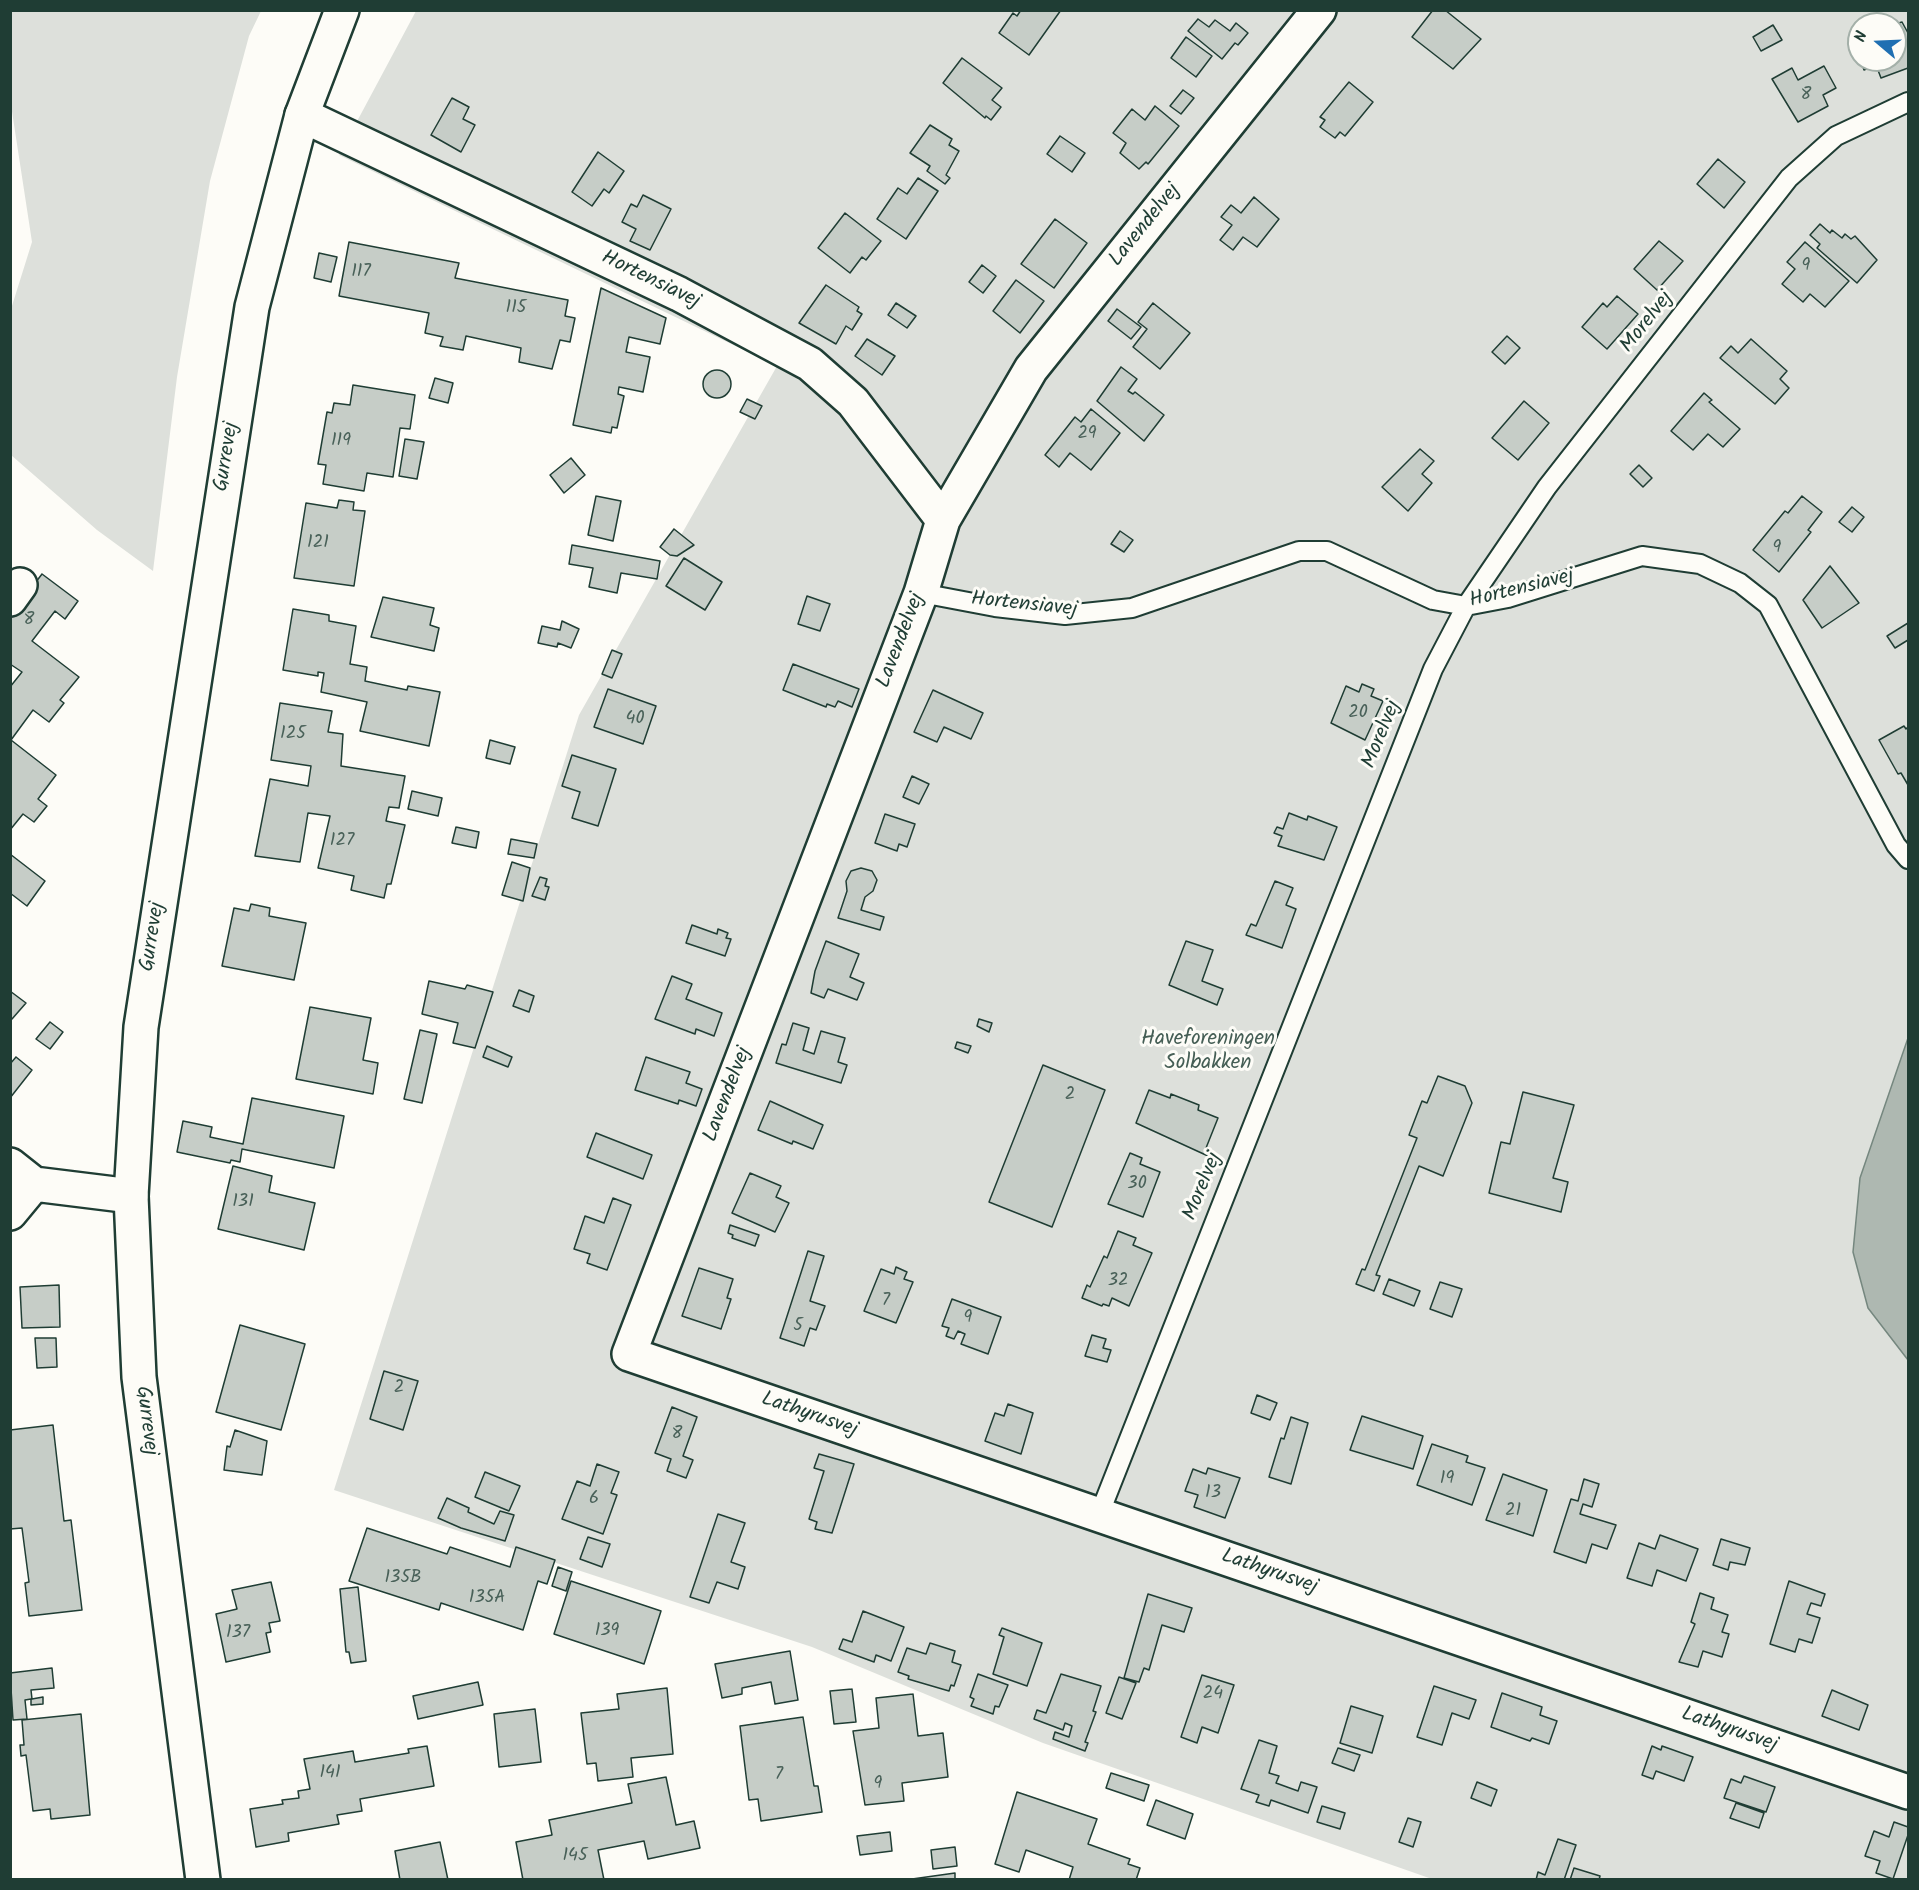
<!DOCTYPE html>
<html>
<head>
<meta charset="utf-8">
<style>
	body { margin:0 }
	#map { position:relative; width:1919px; height:1890px; overflow:hidden; background:#fdfcf7; font-family:Kalam,sans-serif }
	canvas { display:block }
	.frame { position:absolute; inset:0; border:12px solid #1f3d34; pointer-events:none }
	.north { position:absolute; left:1847px; top:12px; width:60px; height:60px; box-sizing:border-box; background:#fdfcf7; border:2px solid #a4b0a9; border-radius:50%; rotate:289deg; font-size:16px; font-weight:700; line-height:24px; text-align:center; color:#1f3d34 }
	.north::after { content:''; display:block; margin:auto; width:21px; height:27px; background:#1f6fb2; clip-path:polygon(50% 0,100% 100%,50% 72%,0 100%) }
</style>
</head>
<body>
<div id="map">
<canvas width="1919" height="1890"></canvas>
<div class="frame"></div>
<div class="north">N</div>
</div>
<script>
const g = document.querySelector('canvas').getContext('2d');
g.lineJoin = 'round';
function fill(path, color) { g.fillStyle = color; g.fill(path, 'evenodd'); }
const shape = rows => new Path2D(rows.map(r => 'M' + r).join(''));
function strokePath(path, color, width, dash) { g.strokeStyle = color; g.lineWidth = width; g.lineCap = dash ? 'butt' : 'round'; g.setLineDash(dash || []); g.stroke(path); }
function drawText(font, color, halo, rows, align = 'center') {
  g.font = font + ' Kalam,sans-serif'; g.lineWidth = 6; g.setLineDash([]); g.textBaseline = 'middle'; g.strokeStyle = halo; g.fillStyle = color; for (const [text, x, y, turn = 0] of rows) {
    g.save(); g.translate(x, y); g.rotate((+turn || 0) * Math.PI / 180); g.textAlign = isNaN(turn) ? turn : align; if (halo) g.strokeText(text, 0, 0); g.fillText(text, 0, 0); g.restore();
  }
}
const green = shape([
	[11,10,261,11,249,36,210,181,177,377,153,571,97,530,11,455,11,309,32,242,11,105],
	[416,11,1908,11,1908,1879,1432,1879,1043,1743,812,1647,334,1490,579,715,777,366,339,155],
	[1859,24,1895,24,1895,60,1859,60]
]);
const water = shape([
	[1908,1038,1908,1360,1868,1308,1853,1252,1860,1178,1908,1038]
]);
const building = shape([
	[1021,10,1061,10,1029,55,999,33,1013,13,1017,16,1021,10],
	[1433,10,1445,10,1481,39,1453,69,1412,37,1433,10],
	[1198,19,1209,27,1215,20,1230,31,1236,23,1248,33,1238,45,1235,43,1222,59,1188,31,1198,19],
	[1902,22,1908,33,1908,68,1881,78,1876,65,1864,70,1861,60,1895,60,1895,24,1902,22],
	[1773,25,1782,40,1761,51,1753,37,1773,25],
	[1186,37,1212,56,1196,77,1171,58,1186,37],
	[962,58,1002,88,992,100,1001,107,991,120,986,116,985,118,943,83,962,58],
	[1824,66,1836,88,1823,95,1828,106,1798,122,1772,79,1792,68,1798,80,1824,66],
	[1349,82,1373,102,1345,136,1340,132,1335,138,1320,127,1325,120,1320,117,1349,82],
	[1183,90,1194,98,1181,114,1170,106,1183,90],
	[452,98,469,107,463,119,475,125,461,152,431,135,452,98],
	[1155,106,1179,126,1148,164,1146,162,1139,169,1120,153,1126,143,1113,133,1132,109,1145,120,1155,106],
	[930,125,952,139,949,145,959,151,946,175,950,178,945,184,927,171,930,166,910,153,930,125],
	[1060,136,1085,153,1072,172,1047,154,1060,136],
	[598,152,624,171,609,193,604,189,592,206,572,192,598,152],
	[1718,159,1745,182,1724,208,1697,184,1718,159],
	[918,178,938,191,906,239,877,219,898,188,907,194,918,178],
	[643,195,671,209,650,250,630,241,636,229,622,222,631,204,637,207,643,195],
	[1254,197,1279,219,1257,247,1243,237,1233,250,1220,240,1232,225,1221,217,1231,205,1241,213,1254,197],
	[845,213,881,241,866,260,862,257,850,273,818,248,845,213],
	[1055,219,1087,243,1054,288,1021,264,1055,219],
	[1820,224,1830,233,1832,230,1842,238,1845,234,1851,239,1855,236,1877,260,1857,283,1817,248,1820,244,1810,235,1820,224],
	[1659,241,1683,261,1657,290,1634,269,1659,241],
	[349,242,459,263,455,278,568,300,565,316,575,318,570,342,560,340,552,369,519,362,521,348,466,336,463,350,440,346,443,337,425,333,429,313,339,296,349,242],
	[1805,242,1849,281,1825,307,1810,294,1803,302,1782,284,1795,269,1787,262,1805,242],
	[319,253,337,257,331,282,314,278,319,253],
	[982,265,996,276,983,293,969,282,982,265],
	[1016,280,1044,301,1020,333,993,311,1016,280],
	[826,285,859,307,857,311,862,314,852,330,846,326,836,344,799,323,826,285],
	[601,288,666,318,660,344,629,337,626,352,650,357,643,392,619,387,618,394,624,396,617,428,612,427,611,433,573,425,601,288],
	[1617,296,1638,314,1607,349,1582,327,1603,303,1607,307,1617,296],
	[896,303,916,316,907,328,888,315,896,303],
	[1153,303,1190,333,1160,369,1133,347,1147,329,1138,322,1153,303],
	[1117,309,1141,327,1131,339,1108,321,1117,309],
	[1507,336,1520,348,1505,364,1492,352,1507,336],
	[867,339,895,356,882,375,855,356,867,339],
	[1751,339,1787,371,1780,379,1789,388,1775,404,1720,358,1731,346,1738,353,1751,339],
	[1121,367,1137,379,1128,391,1133,394,1135,392,1164,415,1144,441,1097,401,1121,367],
	'703 384a14 14 0 1 1 28 0a14 14 0 1 1-28 0Z',
	[435,378,453,383,448,403,429,398,435,378],
	[353,385,415,395,410,429,400,428,393,477,367,473,364,491,323,484,326,465,318,464,327,412,332,413,334,403,350,405,353,385],
	[1704,393,1712,400,1709,402,1740,429,1723,447,1708,434,1693,450,1671,431,1704,393],
	[747,399,762,406,755,419,740,412,747,399],
	[1524,401,1549,423,1518,460,1492,438,1524,401],
	[1091,409,1120,433,1091,470,1070,453,1059,467,1045,455,1075,417,1081,422,1091,409],
	[405,439,424,442,417,479,399,476,405,439],
	[1420,449,1434,461,1422,474,1432,483,1408,511,1382,487,1420,449],
	[571,458,585,475,564,493,550,475,571,458],
	[1639,465,1652,478,1643,487,1630,474,1639,465],
	[596,496,621,501,613,541,588,535,596,496],
	[1802,496,1822,512,1808,530,1811,532,1779,572,1753,550,1785,511,1788,513,1802,496],
	[339,500,354,502,353,510,365,511,354,586,294,578,306,503,337,508,339,500],
	[1852,507,1864,517,1852,532,1839,522,1852,507],
	[674,529,694,545,677,556,670,555,660,547,674,529],
	[1120,531,1133,540,1124,552,1111,544,1120,531],
	[572,545,660,561,657,579,621,573,617,593,589,587,593,568,569,564,572,545],
	[684,558,722,582,705,610,666,586,684,558],
	[1830,566,1859,603,1822,628,1803,600,1830,566],
	[42,574,78,601,65,619,55,611,32,641,79,677,60,700,64,703,49,722,33,710,11,740,56,775,38,799,47,806,34,822,23,814,10,830,10,687,22,672,10,664,10,616,42,574],
	[807,596,830,604,820,631,798,624,807,596],
	[383,597,434,608,430,625,439,628,434,651,371,637,383,597],
	[293,609,329,615,329,621,356,626,350,664,367,667,365,681,407,690,408,686,440,692,429,746,360,731,367,702,321,692,324,673,318,672,318,676,283,670,293,609],
	[562,621,579,629,571,648,558,643,557,647,538,643,542,626,560,630,562,621],
	[1908,623,1908,640,1895,648,1887,636,1908,623],
	[612,650,622,654,612,678,602,674,612,650],
	[793,664,859,689,852,707,838,701,835,707,827,704,826,707,783,690,793,664],
	[1362,684,1374,689,1371,696,1383,701,1365,740,1331,723,1346,686,1359,692,1362,684],
	[608,689,656,706,643,744,594,727,608,689],
	[933,690,983,713,971,739,944,727,937,742,914,732,933,690],
	[280,703,332,711,328,732,343,734,341,766,405,776,399,808,389,807,386,821,405,825,391,884,387,884,384,898,351,890,354,876,318,868,330,816,308,813,300,862,255,856,270,779,308,786,311,766,271,760,280,703],
	[1904,726,1906,729,1908,727,1908,785,1901,773,1898,774,1879,740,1904,726],
	[490,740,515,747,510,764,486,758,490,740],
	[572,755,616,769,598,826,572,818,580,792,562,786,572,755],
	[912,776,929,784,919,804,903,797,912,776],
	[412,791,442,798,438,816,408,809,412,791],
	[1289,813,1307,820,1308,816,1337,827,1324,860,1278,846,1282,836,1274,833,1277,827,1283,829,1289,813],
	[885,814,915,824,907,847,899,844,897,851,875,843,885,814],
	[456,827,479,832,476,848,452,843,456,827],
	[511,839,537,844,534,858,508,854,511,839],
	[10,854,45,881,27,906,10,893,10,854],
	[512,862,530,868,523,901,502,895,512,862],
	[861,868,872,871,877,880,873,891,865,897,861,910,884,917,880,930,838,918,847,891,846,881,851,871,861,868],
	[540,877,547,879,545,886,549,887,545,900,532,896,540,877],
	[1275,881,1293,888,1286,905,1296,909,1282,948,1246,935,1251,924,1256,926,1275,881],
	[251,904,270,908,269,916,306,923,294,980,222,966,234,908,249,911,251,904],
	[692,925,717,934,718,929,728,933,726,938,731,939,725,956,686,943,692,925],
	[826,941,859,954,850,977,864,983,857,1000,828,989,824,998,811,993,815,971,826,941],
	[1186,941,1213,950,1202,981,1223,989,1217,1005,1169,985,1186,941],
	[672,976,692,984,686,999,722,1013,714,1036,696,1029,695,1034,655,1019,672,976],
	[429,981,465,989,467,985,493,992,475,1048,453,1043,458,1023,422,1014,429,981],
	[519,990,534,996,529,1012,513,1006,519,990],
	[10,991,26,1003,12,1019,10,1018,10,991],
	[310,1007,371,1018,363,1060,378,1063,373,1094,296,1079,310,1007],
	[979,1019,992,1023,989,1032,977,1026,979,1019],
	[50,1022,63,1032,50,1049,36,1039,50,1022],
	[793,1023,809,1028,803,1050,814,1054,821,1031,845,1038,838,1062,847,1065,841,1083,776,1063,782,1044,786,1045,793,1023],
	[420,1030,437,1034,422,1103,404,1099,420,1030],
	[957,1042,971,1046,968,1053,955,1048,957,1042],
	[487,1046,512,1057,508,1067,483,1057,487,1046],
	[16,1057,32,1070,10,1098,10,1064,16,1057],
	[646,1057,690,1072,686,1083,702,1089,696,1106,679,1100,678,1104,635,1090,646,1057],
	[1043,1065,1105,1090,1052,1227,989,1202,1043,1065],
	[1438,1076,1465,1086,1472,1103,1443,1176,1419,1166,1376,1275,1380,1276,1374,1291,1356,1284,1362,1269,1365,1270,1417,1138,1409,1135,1422,1101,1427,1103,1438,1076],
	[1149,1090,1170,1098,1171,1094,1199,1105,1198,1110,1218,1118,1206,1148,1211,1150,1208,1156,1136,1123,1149,1090],
	[1523,1092,1574,1105,1553,1178,1568,1182,1561,1212,1489,1193,1501,1142,1510,1144,1523,1092],
	[252,1098,344,1116,334,1168,242,1149,240,1162,231,1160,230,1163,177,1152,183,1121,212,1127,210,1137,243,1144,252,1098],
	[770,1101,823,1125,813,1149,793,1141,792,1144,758,1130,770,1101],
	[596,1133,652,1155,643,1179,587,1157,596,1133],
	[1130,1153,1142,1158,1140,1164,1160,1172,1143,1217,1108,1204,1130,1153],
	[233,1166,272,1176,269,1192,315,1203,304,1250,218,1229,233,1166],
	[750,1173,781,1186,776,1197,789,1203,775,1232,732,1213,750,1173],
	[613,1198,631,1205,607,1270,587,1263,590,1254,574,1249,585,1216,604,1223,613,1198],
	[730,1225,759,1235,755,1246,732,1238,733,1235,728,1233,730,1225],
	[1118,1231,1136,1238,1133,1245,1152,1253,1129,1306,1112,1298,1109,1306,1103,1304,1102,1306,1082,1298,1087,1285,1090,1287,1104,1256,1107,1258,1118,1231],
	[808,1251,824,1256,810,1301,825,1306,816,1330,810,1328,804,1346,780,1338,808,1251],
	[896,1267,907,1272,904,1279,913,1282,896,1323,864,1311,881,1269,894,1274,896,1267],
	[699,1268,733,1279,727,1298,731,1299,721,1329,682,1316,699,1268],
	[1389,1279,1420,1291,1414,1306,1383,1294,1389,1279],
	[1440,1282,1462,1289,1452,1317,1430,1309,1440,1282],
	[59,1285,60,1327,22,1328,20,1287,59,1285],
	[952,1299,1001,1317,988,1354,961,1344,965,1334,958,1331,954,1339,946,1336,949,1328,942,1326,952,1299],
	[240,1325,305,1344,281,1430,216,1412,240,1325],
	[1092,1335,1106,1339,1103,1348,1111,1350,1107,1362,1085,1356,1092,1335],
	[35,1338,56,1338,57,1367,37,1368,35,1338],
	[384,1371,418,1381,403,1430,370,1419,384,1371],
	[1257,1395,1277,1403,1270,1420,1251,1413,1257,1395],
	[1008,1404,1033,1413,1021,1454,985,1441,995,1413,1004,1416,1008,1404],
	[672,1407,697,1417,683,1456,693,1460,686,1478,667,1471,671,1459,655,1453,672,1407],
	[1362,1416,1423,1436,1413,1469,1350,1450,1362,1416],
	[1291,1417,1308,1423,1291,1484,1269,1477,1281,1438,1284,1439,1291,1417],
	[53,1425,64,1521,71,1520,82,1610,29,1616,25,1583,29,1582,22,1528,10,1529,10,1430,53,1425],
	[235,1430,267,1441,262,1475,224,1470,227,1446,230,1447,235,1430],
	[1432,1444,1468,1456,1466,1462,1485,1468,1472,1505,1417,1485,1432,1444],
	[819,1454,854,1464,832,1533,815,1529,817,1522,809,1519,824,1471,814,1468,819,1454],
	[597,1464,619,1472,611,1493,617,1495,603,1534,562,1519,577,1481,590,1486,597,1464],
	[1208,1468,1240,1478,1225,1518,1194,1507,1198,1495,1185,1491,1193,1469,1206,1474,1208,1468],
	[485,1472,520,1486,509,1511,475,1497,485,1472],
	[1503,1474,1547,1490,1533,1536,1486,1520,1503,1474],
	[1584,1479,1599,1484,1592,1507,1583,1504,1580,1514,1616,1525,1607,1549,1592,1544,1586,1563,1554,1552,1571,1499,1578,1501,1584,1479],
	[447,1498,469,1508,468,1512,494,1524,500,1511,514,1515,505,1541,461,1528,438,1518,447,1498],
	[718,1514,745,1523,731,1562,745,1567,738,1589,717,1582,709,1603,690,1597,718,1514],
	[367,1528,447,1554,450,1547,510,1567,516,1547,555,1560,547,1584,538,1581,523,1630,441,1603,439,1610,349,1581,367,1528],
	[1660,1535,1698,1549,1686,1581,1657,1570,1652,1586,1627,1578,1639,1543,1655,1549,1660,1535],
	[588,1537,610,1544,602,1567,580,1559,588,1537],
	[1721,1539,1750,1548,1745,1565,1730,1562,1728,1570,1713,1565,1721,1539],
	[558,1567,572,1572,566,1591,552,1586,558,1567],
	[571,1581,661,1611,644,1664,554,1634,571,1581],
	[1789,1581,1825,1594,1821,1606,1811,1603,1807,1614,1820,1618,1812,1643,1799,1639,1795,1652,1770,1644,1789,1581],
	[271,1582,280,1621,269,1623,271,1632,266,1633,270,1652,226,1662,216,1614,237,1609,232,1590,271,1582],
	[358,1587,366,1661,351,1663,349,1652,346,1652,340,1589,358,1587],
	[1700,1593,1714,1598,1711,1609,1728,1615,1722,1632,1729,1634,1722,1657,1703,1651,1698,1667,1679,1662,1695,1624,1691,1622,1700,1593],
	[1148,1594,1192,1608,1184,1632,1162,1625,1149,1670,1144,1668,1139,1682,1124,1678,1148,1594],
	[863,1611,904,1627,891,1661,876,1655,874,1662,839,1649,843,1639,852,1642,863,1611],
	[1002,1628,1042,1643,1027,1686,993,1674,1004,1637,999,1635,1002,1628],
	[930,1643,955,1651,952,1662,961,1665,954,1686,951,1685,949,1691,908,1679,909,1676,898,1672,907,1648,926,1654,930,1643],
	[790,1651,798,1700,775,1704,771,1682,742,1688,742,1694,722,1698,715,1664,790,1651],
	[52,1668,54,1688,31,1690,32,1699,43,1697,43,1704,31,1705,31,1699,25,1700,27,1719,13,1720,10,1673,52,1668],
	[978,1674,1008,1685,999,1707,995,1706,993,1714,971,1706,974,1699,970,1697,978,1674],
	[1061,1674,1101,1686,1093,1711,1096,1712,1085,1742,1088,1743,1085,1751,1053,1739,1055,1732,1069,1737,1072,1726,1065,1723,1063,1730,1034,1719,1037,1710,1046,1713,1061,1674],
	[1202,1675,1234,1685,1218,1733,1202,1727,1197,1743,1181,1737,1202,1675],
	[1119,1677,1136,1683,1122,1719,1106,1713,1119,1677],
	[478,1682,483,1705,418,1719,413,1696,478,1682],
	[1434,1686,1476,1700,1469,1719,1452,1713,1442,1745,1417,1737,1434,1686],
	[667,1688,673,1754,631,1758,633,1777,598,1781,596,1763,587,1764,581,1713,619,1709,617,1694,667,1688],
	[852,1689,856,1722,834,1724,830,1691,852,1689],
	[1832,1690,1868,1705,1859,1730,1822,1716,1832,1690],
	[1502,1693,1542,1707,1540,1715,1557,1721,1549,1744,1532,1738,1530,1741,1491,1727,1502,1693],
	[913,1694,918,1736,943,1733,948,1777,902,1783,904,1801,865,1805,853,1731,879,1728,876,1698,913,1694],
	[1351,1706,1383,1716,1372,1753,1340,1743,1351,1706],
	[535,1709,541,1762,499,1767,494,1714,535,1709],
	[81,1714,90,1815,51,1819,50,1809,33,1811,26,1755,21,1756,20,1745,24,1745,22,1720,81,1714],
	[803,1717,814,1786,818,1786,822,1812,761,1821,758,1799,749,1800,740,1726,803,1717],
	[1259,1740,1277,1746,1269,1773,1279,1776,1276,1783,1298,1791,1301,1782,1317,1787,1308,1813,1271,1800,1269,1806,1256,1802,1259,1795,1241,1789,1259,1740],
	[427,1746,434,1786,360,1799,362,1811,337,1815,339,1824,288,1833,289,1841,256,1847,250,1809,283,1804,282,1800,299,1798,298,1791,310,1789,304,1759,353,1751,355,1762,409,1753,408,1749,427,1746],
	[1652,1746,1661,1750,1662,1746,1693,1757,1684,1781,1656,1771,1653,1779,1642,1775,1652,1746],
	[1338,1748,1360,1755,1354,1771,1332,1763,1338,1748],
	[1111,1773,1149,1785,1144,1801,1106,1788,1111,1773],
	[1744,1776,1775,1787,1766,1812,1724,1798,1731,1779,1741,1783,1744,1776],
	[666,1777,676,1825,694,1821,700,1848,648,1859,644,1841,598,1850,604,1880,523,1880,516,1842,552,1835,549,1820,632,1803,628,1784,666,1777],
	[1477,1782,1497,1790,1491,1806,1471,1798,1477,1782],
	[1017,1792,1097,1819,1088,1844,1130,1859,1128,1864,1140,1868,1136,1880,1069,1880,1073,1867,1026,1850,1019,1872,995,1864,1017,1792],
	[1156,1800,1193,1814,1185,1839,1147,1825,1156,1800],
	[1736,1803,1764,1813,1759,1828,1730,1818,1736,1803],
	[1322,1806,1345,1813,1340,1829,1317,1822,1322,1806],
	[1408,1818,1421,1822,1413,1847,1399,1842,1408,1818],
	[1894,1822,1908,1827,1908,1835,1893,1879,1876,1873,1880,1861,1865,1856,1874,1831,1889,1837,1894,1822],
	[890,1832,892,1851,860,1855,857,1836,890,1832],
	[1558,1839,1576,1845,1564,1880,1536,1880,1538,1872,1545,1875,1558,1839],
	[440,1842,448,1880,400,1880,395,1851,440,1842],
	[955,1847,957,1866,933,1869,931,1850,955,1847],
	[1574,1868,1600,1876,1599,1880,1570,1880,1574,1868],
	[955,1873,955,1880,905,1880,955,1873]
]);
const service = shape([
	[921,593,995,607,1065,615,1132,608,1299,551,1327,551,1433,600,1466,606,1508,598,1642,556,1700,564,1740,583,1768,605,1896,845,1908,859],
	[1099,1515,1433,669,1466,606,1547,487,1789,178,1836,136,1908,102]
]);
const minor = shape([
	[1319,10,1031,369,943,520,921,593,629,1354,1908,1792],
	[302,115,679,294,810,364,853,402,943,520],
	[10,599,20,585],
	[10,1165,34,1184,131,1196],
	[10,1213,34,1184]
]);
const tertiary = shape([
	[203,1880,139,1377,131,1196,141,1027,252,307,302,115,342,10]
]);
const numberNames = [
	["8",1806,96],
	["9",1806,267],
	["117",361,273],
	["115",516,309],
	["29",1087,435],
	["119",341,442],
	["121",318,544],
	["9",1777,549],
	["8",29,621],
	["20",1358,714],
	["40",635,720],
	["125",293,735],
	["127",342,842],
	["2",1070,1096],
	["30",1137,1185],
	["131",243,1203],
	["32",1118,1282],
	["7",886,1302],
	["9",968,1319],
	["5",798,1327],
	["2",399,1389],
	["8",677,1435],
	["19",1447,1480],
	["13",1213,1494],
	["6",594,1500],
	["21",1513,1512],
	["135B",403,1579],
	["135A",487,1599],
	["139",607,1632],
	["137",238,1634],
	["24",1213,1695],
	["141",330,1774],
	["7",779,1776],
	["9",878,1785],
	["145",575,1857]
];
const streetNames = [
	["Lavendelvej",1146,226,-51],
	["Hortensiavej",650,281,26],
	["Morelvej",1648,323,-52],
	["Gurrevej",228,457,-81],
	["Hortensiavej",1522,590,-14],
	["Hortensiavej",1024,606,6],
	["Lavendelvej",902,641,-69],
	["Morelvej",1383,735,-68],
	["Gurrevej",154,937,-81],
	["Lavendelvej",729,1095,-69],
	["Morelvej",1204,1187,-68],
	["Lathyrusvej",809,1416,19],
	["Gurrevej",145,1421,83],
	["Lathyrusvej",1269,1573,19],
	["Lathyrusvej",1729,1731,19]
];
const parkNames = [
	["Haveforeningen",1208,1040],
	["Solbakken",1208,1064]
];
fill(green, '#dde0db');
fill(water, '#aeb8b1');
strokePath(water, '#75877f', 1.5);
fill(building, '#c6cdc7');
strokePath(building, '#1f3d34', 1.5);
strokePath(service, '#1f3d34', 22);
strokePath(minor, '#1f3d34', 38);
strokePath(tertiary, '#1f3d34', 38);
strokePath(service, '#fdfcf7', 18);
strokePath(minor, '#fdfcf7', 33);
strokePath(tertiary, '#fdfcf7', 33);
drawText('18px', '#496159', null, numberNames);
drawText('21px', '#1f3d34', '#fdfcf7', streetNames);
drawText('21px', '#455e55', '#fdfcf7', parkNames);
</script>
</body>
</html>
